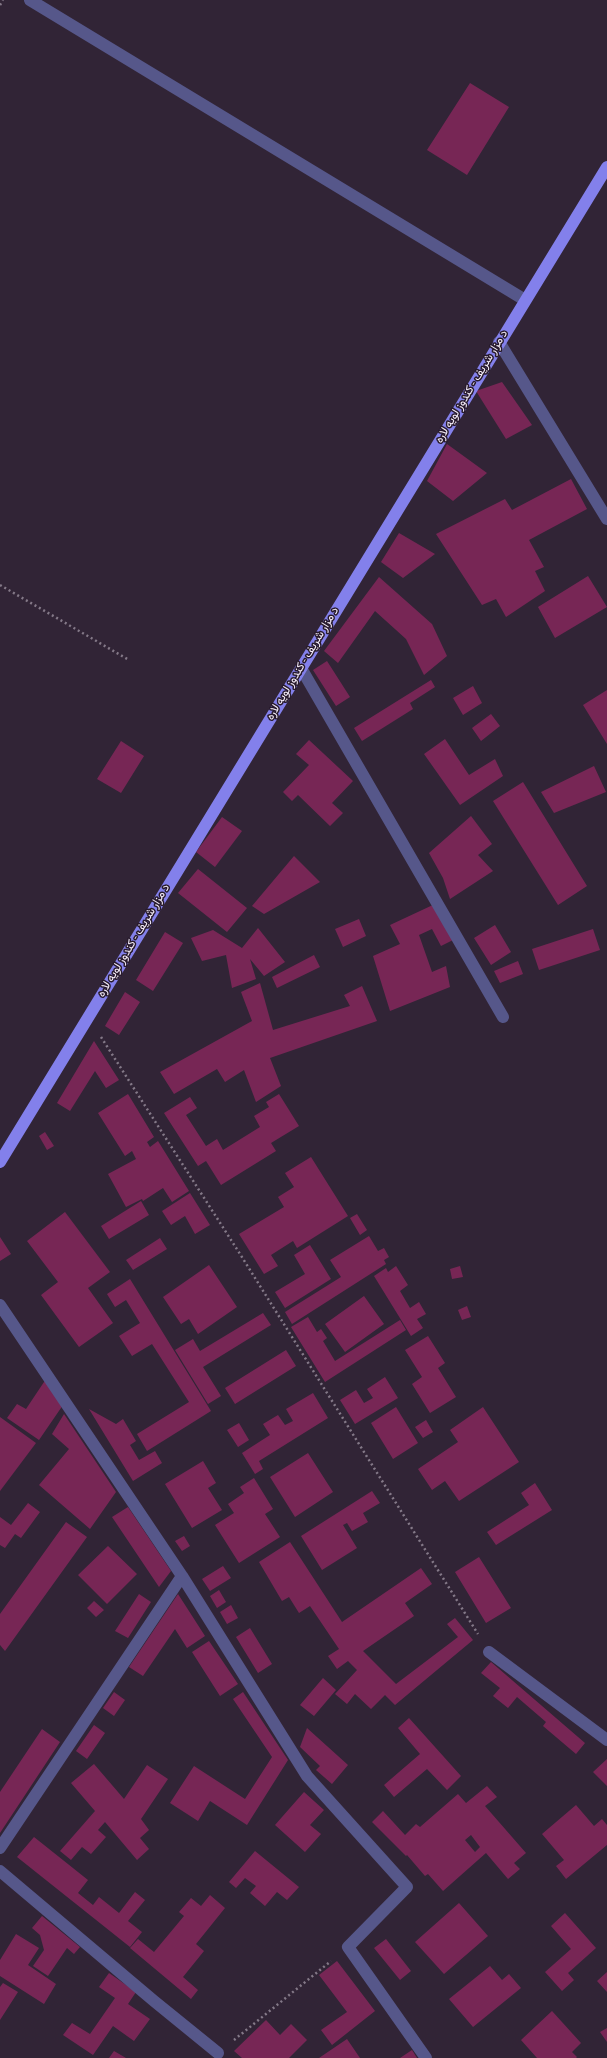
<!DOCTYPE html>
<html>
<head>
<meta charset="utf-8">
<style>
	body { margin:0 }
	canvas { display:block; background:#312436 }
</style>
</head>
<body>
<canvas width="607" height="2058"></canvas>
<script>
const g = document.querySelector('canvas').getContext('2d');
g.lineJoin = 'round';
function fill(path, color) { g.fillStyle = color; g.fill(path, 'evenodd'); }
const shape = rows => new Path2D(rows.map(r => 'M' + r).join(''));
function strokePath(path, color, width, dash) { g.strokeStyle = color; g.lineWidth = width; g.lineCap = dash ? 'butt' : 'round'; g.setLineDash(dash || []); g.stroke(path); }
function drawText(font, color, halo, rows, align = 'center') {
  g.font = font + ' "Source Sans 3",Vazirmatn,sans-serif'; g.lineWidth = 3; g.setLineDash([]); g.textBaseline = 'middle'; g.strokeStyle = halo; g.fillStyle = color; for (const [text, x, y, turn = 0] of rows) {
    g.save(); g.translate(x, y); g.rotate((+turn || 0) * Math.PI / 180); g.textAlign = isNaN(turn) ? turn : align; if (halo) g.strokeText(text, 0, 0); g.fillText(text, 0, 0); g.restore();
  }
}
const building = shape([
	[470,83,509,107,467,175,427,150],
	[502,382,532,425,506,439,476,391],
	[447,444,487,473,453,501,427,481],
	[571,479,587,509,529,540,544,567,535,571,545,591,506,617,496,599,482,605,436,534,505,499,512,510],
	[399,533,435,554,403,578,381,562],
	[588,576,607,607,555,638,538,607],
	[379,577,432,624,447,656,424,675,406,639,375,611,338,663,324,651],
	[327,661,350,697,336,706,313,670],
	[431,680,435,687,410,703,413,709,362,741,354,728],
	[473,686,482,703,463,715,453,698],
	[607,690,607,744,583,705],
	[491,714,500,726,481,741,472,728],
	[445,739,469,775,495,759,503,776,460,805,424,754],
	[309,740,353,781,332,803,343,813,330,826,298,795,292,801,283,792,309,765,296,754],
	[121,741,144,756,121,793,97,779],
	[594,766,606,792,554,813,541,792],
	[523,782,587,886,558,905,493,801],
	[471,816,492,844,478,855,493,871,450,899,443,878,429,853],
	[222,817,242,831,215,867,196,852],
	[294,856,320,882,264,914,252,906],
	[198,869,247,908,227,932,178,893],
	[435,904,453,940,441,946,432,929,419,935,432,972,446,966,450,987,390,1011,373,956,400,944,390,925],
	[359,919,366,936,343,947,335,929],
	[495,925,511,952,491,965,474,938],
	[258,928,285,962,264,976,250,959,256,979,232,988,226,955,202,961,191,938,213,930,242,948],
	[593,929,600,950,539,970,532,949],
	[165,932,183,943,153,991,136,980],
	[314,955,320,967,277,988,272,977],
	[518,961,523,974,500,983,494,971],
	[260,983,273,1030,350,1006,344,995,362,986,377,1021,270,1058,281,1086,256,1102,244,1070,225,1082,217,1069,174,1094,160,1072,252,1021,241,992],
	[125,992,140,1002,119,1035,105,1026],
	[94,1041,119,1080,106,1088,95,1071,70,1111,57,1103],
	[128,1094,154,1137,147,1142,150,1147,158,1141,189,1191,172,1202,163,1188,143,1201,142,1199,126,1207,108,1174,136,1159,132,1151,125,1156,98,1113],
	[279,1094,299,1126,271,1143,276,1151,221,1185,206,1161,198,1166,164,1113,190,1097,197,1108,186,1115,206,1146,217,1139,223,1150,260,1127,254,1116,269,1107,266,1102],
	[45,1132,54,1146,47,1150,39,1136],
	[311,1157,348,1216,297,1248,293,1241,271,1255,278,1266,264,1274,239,1234,284,1207,278,1197,294,1187,285,1173],
	[190,1193,210,1225,195,1234,185,1216,171,1225,162,1211],
	[141,1201,149,1215,109,1239,101,1226],
	[65,1212,110,1272,88,1288,113,1323,79,1347,41,1295,58,1282,27,1241],
	[357,1214,367,1230,360,1235,350,1218],
	[369,1236,378,1251,384,1248,389,1257,384,1260,386,1264,292,1324,285,1312,341,1277,330,1260],
	[0,1237,11,1254,0,1261],
	[160,1238,167,1249,133,1270,126,1260],
	[310,1245,331,1279,285,1308,275,1292,305,1274,294,1255],
	[209,1265,237,1307,198,1334,189,1319,181,1324,163,1297],
	[396,1266,408,1285,400,1291,410,1308,419,1302,426,1314,417,1319,423,1328,411,1336,374,1276,386,1268,388,1272],
	[460,1266,463,1277,452,1279,450,1269],
	[130,1279,211,1411,147,1451,137,1434,189,1402,152,1344,132,1356,119,1336,140,1323,126,1300,115,1307,107,1294],
	[364,1296,384,1324,345,1352,325,1324],
	[467,1306,471,1317,462,1320,458,1310],
	[263,1313,271,1325,203,1367,221,1396,208,1404,175,1350,193,1339,200,1351],
	[308,1317,317,1332,321,1329,327,1338,323,1341,335,1361,400,1320,406,1330,325,1382,291,1327],
	[428,1336,445,1363,438,1368,456,1397,430,1413,412,1384,422,1377,405,1350],
	[286,1350,296,1366,235,1404,225,1388],
	[385,1377,398,1398,355,1424,340,1400,356,1390,364,1403,373,1398,367,1389],
	[46,1379,63,1405,39,1440,7,1418,17,1404,26,1409],
	[313,1393,328,1418,259,1461,263,1469,255,1474,242,1453,270,1435,263,1424,278,1415,285,1425,293,1421,286,1409],
	[396,1407,418,1443,393,1459,371,1423],
	[483,1407,519,1462,459,1501,445,1481,432,1490,418,1469,458,1442,450,1430],
	[89,1409,116,1424,123,1419,136,1441,130,1445,139,1460,155,1451,162,1463,133,1481],
	[64,1414,116,1492,90,1529,39,1485,69,1449,52,1434],
	[0,1417,36,1443,0,1491],
	[426,1420,433,1432,423,1438,415,1427],
	[239,1423,249,1440,238,1447,227,1430],
	[308,1453,333,1492,295,1517,270,1477],
	[203,1461,216,1483,208,1488,222,1510,192,1528,165,1484],
	[254,1478,273,1509,265,1514,280,1537,239,1563,215,1525,234,1513,228,1504,244,1493,240,1487],
	[535,1483,552,1510,496,1545,487,1532,529,1505,521,1493],
	[372,1491,380,1503,363,1513,368,1522,352,1531,347,1523,343,1525,357,1548,322,1570,301,1536],
	[28,1503,40,1512,21,1538,15,1534,5,1548,0,1545,0,1517,11,1525],
	[128,1507,171,1571,159,1587,112,1517],
	[66,1522,87,1537,5,1651,0,1645,0,1614],
	[184,1536,190,1546,182,1551,175,1541],
	[290,1542,342,1622,421,1568,432,1584,405,1603,414,1616,363,1651,396,1684,458,1637,447,1624,455,1618,473,1640,395,1705,385,1695,371,1709,355,1694,347,1704,335,1694,357,1670,348,1661,337,1669,328,1656,339,1649,310,1606,299,1613,289,1597,282,1601,259,1562],
	[108,1546,137,1574,107,1604,78,1575],
	[479,1557,511,1608,486,1623,455,1572],
	[223,1566,231,1578,210,1591,202,1579],
	[219,1590,226,1602,217,1608,210,1596],
	[139,1594,151,1602,128,1638,115,1631],
	[178,1594,205,1636,187,1648,175,1629,143,1676,129,1667],
	[94,1601,104,1610,96,1617,87,1608],
	[231,1605,238,1618,227,1624,220,1612],
	[250,1628,272,1664,258,1673,236,1637],
	[209,1641,238,1684,220,1696,192,1652],
	[491,1662,585,1743,576,1754,543,1726,546,1722,517,1697,508,1708,493,1696,500,1688,481,1673],
	[323,1678,336,1690,314,1716,300,1705],
	[114,1692,125,1700,114,1716,103,1708],
	[243,1692,288,1760,247,1825,210,1801,198,1821,170,1803,194,1766,245,1799,272,1757,233,1699],
	[409,1718,461,1776,447,1790,427,1769,394,1797,384,1785,420,1754,398,1728],
	[94,1725,105,1733,87,1759,76,1751],
	[307,1728,348,1765,332,1784,316,1770,320,1766,300,1747],
	[42,1729,60,1742,0,1833,0,1792],
	[607,1759,607,1786,593,1772],
	[94,1764,124,1799,147,1765,168,1779,141,1819,149,1830,140,1838,149,1849,137,1860,105,1822,98,1830,106,1837,91,1854,82,1847,71,1860,60,1851,95,1811,71,1783],
	[487,1786,497,1797,485,1806,526,1853,514,1863,520,1869,508,1879,486,1853,443,1891,428,1874,425,1876,407,1855,406,1856,372,1822,383,1811,405,1835,416,1824,420,1827,458,1794,466,1803],
	[471,1835,480,1847,475,1852,465,1840],
	[304,1792,324,1810,310,1825,321,1834,305,1852,275,1825],
	[576,1805,594,1826,602,1819,607,1825,607,1845,566,1879,556,1866,564,1860,542,1834],
	[34,1837,88,1880,78,1893,93,1905,99,1897,119,1913,135,1892,145,1900,128,1921,142,1932,130,1947,17,1857],
	[255,1851,299,1887,287,1900,277,1892,265,1906,250,1893,256,1886,245,1878,236,1888,229,1882],
	[210,1895,225,1908,196,1944,204,1951,183,1977,198,1990,191,1999,130,1948,138,1939,154,1952,184,1916,179,1912,191,1898,201,1906],
	[459,1903,488,1936,444,1974,415,1942],
	[565,1913,596,1948,568,1973,574,1980,562,1991,545,1972,571,1949,551,1926],
	[42,1916,80,1947,74,1954,67,1948,48,1976,33,1966,44,1950,40,1935,32,1928],
	[16,1934,39,1948,28,1965,56,1984,44,2004,0,1976,0,1960],
	[386,1939,411,1971,400,1980,374,1948],
	[337,1961,375,2011,332,2045,321,2030,347,2012,319,1975],
	[490,1966,502,1980,509,1974,521,1988,473,2027,449,1999],
	[607,1972,607,1992,597,1981],
	[109,1973,136,1992,128,2004,150,2019,134,2041,113,2026,93,2055,63,2035,72,2023,90,2034,115,1998,99,1987],
	[3,1983,18,1992,0,2020,0,1987],
	[552,2011,581,2043,572,2052,577,2057,576,2058,537,2058,521,2040],
	[266,2020,280,2035,291,2024,307,2040,289,2058,242,2058,234,2051],
	[607,2028,607,2042,600,2032],
	[347,2039,360,2058,319,2058],
	[412,2050,417,2058,400,2058],
	[114,2051,126,2058,109,2058]
]);
const path = shape([
	[0,5,3,0],
	[0,585,129,660],
	[101,1037,240,1254,478,1634],
	[234,2040,331,1961]
]);
const street = shape([
	[30,0,525,300],
	[499,342,607,519],
	[301,668,503,1017],
	[0,1305,182,1576,307,1776,407,1887,348,1947,426,2058],
	[489,1652,607,1740],
	[0,1848,182,1576],
	[0,1871,154,2001,218,2053]
]);
const primary = shape([
	[0,1162,607,167]
]);
const streetNames = [
	["د مزار شریف - کندوز لویه لاره",472,387,-59],
	["د مزار شریف - کندوز لویه لاره",303,664,-59],
	["د مزار شریف - کندوز لویه لاره",134,941,-59]
];
fill(building, '#772655');
strokePath(path, '#847988', 2.5, [2, 3]);
strokePath(street, '#56578a', 12);
strokePath(primary, '#8380eb', 12);
drawText('12px', '#f8f0fc', '#271a2c', streetNames);
</script>
</body>
</html>
